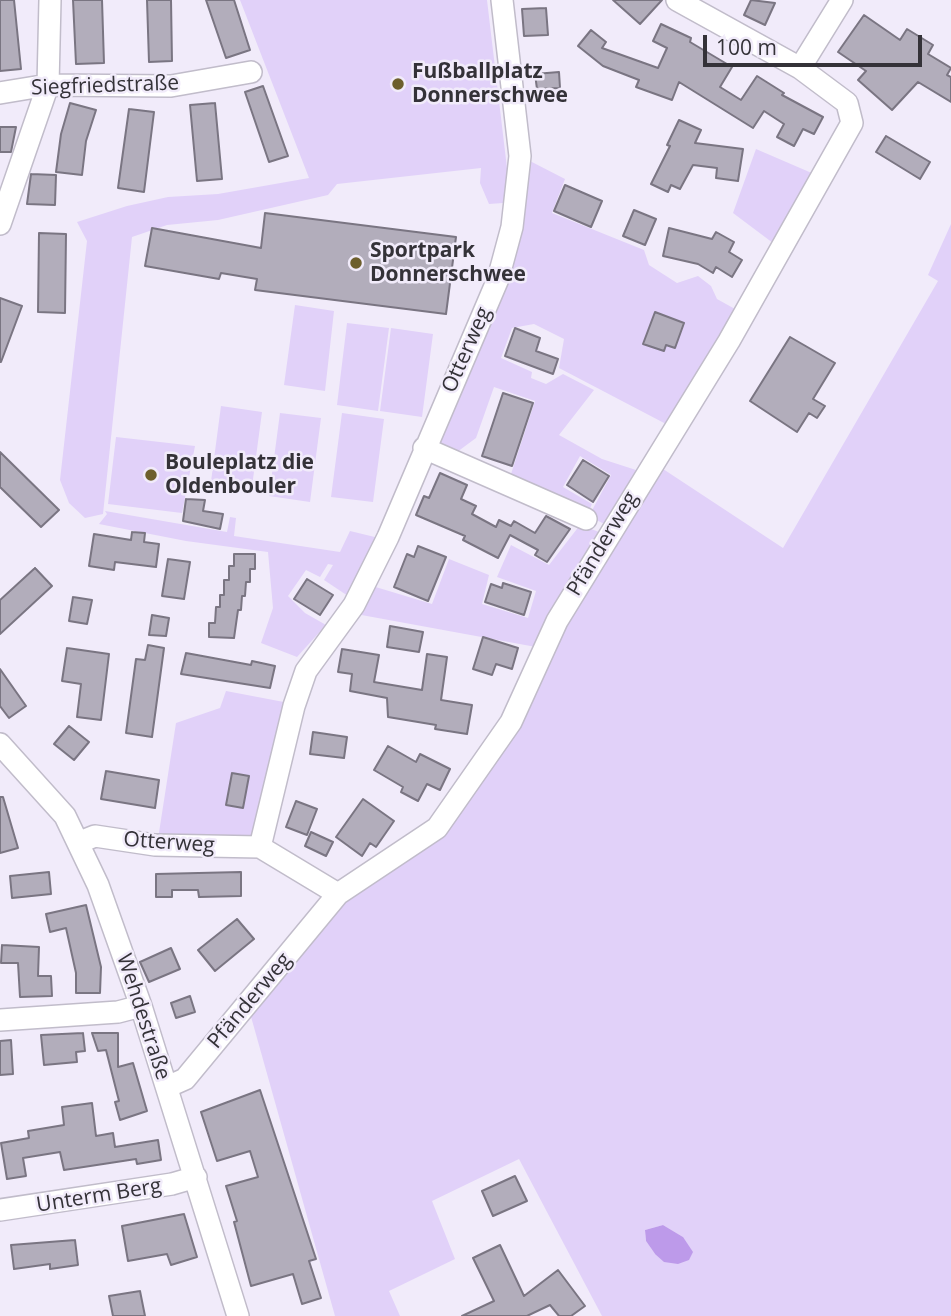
<!DOCTYPE html>
<html>
<head>
<meta charset="utf-8">
<style>
	body { margin:0 }
	#map { position:relative; width:951px; height:1316px; overflow:hidden; background:#f1ebfa; font-family:"Open Sans",sans-serif }
	canvas { display:block }
	.scale { position:absolute; left:703px; top:35px; width:219px; height:32px; box-sizing:border-box; border:4px solid #343238; border-top:0; padding-left:9px; font-size:21px; line-height:24px; white-space:nowrap; color:#343238; -webkit-text-stroke:5px #f1ebfa; paint-order:stroke }
</style>
</head>
<body>
<div id="map">
<canvas width="951" height="1316"></canvas>
<div class="scale">100 m</div>
</div>
<script>
const g = document.querySelector('canvas').getContext('2d');
g.lineJoin = 'round';
function fill(path, color) { g.fillStyle = color; g.fill(path, 'evenodd'); }
const shape = rows => new Path2D(rows.map(r => 'M' + r).join(''));
function strokePath(path, color, width, dash) { g.strokeStyle = color; g.lineWidth = width; g.lineCap = dash ? 'butt' : 'round'; g.setLineDash(dash || []); g.stroke(path); }
function drawText(font, color, halo, rows, align = 'center') {
  g.font = font + ' "Open Sans",sans-serif'; g.lineWidth = 5; g.setLineDash([]); g.textBaseline = 'middle'; g.strokeStyle = halo; g.fillStyle = color; for (const [text, x, y, turn = 0] of rows) {
    g.save(); g.translate(x, y); g.rotate((+turn || 0) * Math.PI / 180); g.textAlign = isNaN(turn) ? turn : align; if (halo) g.strokeText(text, 0, 0); g.fillText(text, 0, 0); g.restore();
  }
}
const green = shape([
	[240,0,487,0,509,185,503,203,489,204,480,183,481,168,337,184,328,195,218,220,167,225,132,237,103,514,85,518,69,503,60,480,87,241,77,222,127,206,168,197,218,194,309,178],
	[756,149,814,174,773,243,733,213],
	[528,160,565,179,552,213,644,250,649,265,677,283,698,276,711,286,717,299,735,309,666,424,559,368,564,339,534,324,512,328,501,358,532,372,531,378,546,384,563,374,594,390,559,435,602,459,636,470,608,526,589,516,611,475,580,456,563,487,592,504,587,515,509,480,535,401,494,387,476,438,453,455,431,446],
	[951,224,951,1316,602,1316,519,1159,432,1201,455,1259,389,1291,400,1316,335,1316,248,1006,349,894,443,829,561,621,657,465,783,548,938,281,928,275],
	[663,1225,683,1237,655,1254,646,1241,645,1230],
	[295,305,334,311,325,391,284,385],
	[347,323,389,328,378,411,337,405],
	[391,328,433,334,422,417,380,411],
	[221,406,262,412,251,494,210,489],
	[280,413,321,418,310,502,269,496],
	[342,413,384,419,373,502,331,497],
	[116,437,195,446,182,513,108,504],
	[105,511,227,532,230,517,236,518,234,536,340,552,350,531,383,539,354,600,324,580,333,565,328,564,320,577,306,570,288,596,305,613,326,625,297,657,261,643,273,608,268,552,186,541,99,524,107,514],
	[580,525,602,533,536,647,356,614,369,585,432,604,449,559,489,575,482,604,528,618,536,591,497,577,511,545,549,565],
	[226,691,289,703,256,843,158,839,176,723,220,708]
]);
const water = shape([
	[663,1225,683,1237,693,1252,689,1260,678,1264,664,1262,655,1254,646,1241,645,1230]
]);
const building = shape([
	[0,0,14,0,21,69,0,71,0,0],
	[73,0,102,0,104,63,76,64,73,0],
	[147,0,171,0,172,61,149,62,147,0],
	[206,0,234,0,250,50,226,58,206,0],
	[613,0,662,0,640,24,613,0],
	[751,0,775,3,765,25,744,15,751,0],
	[546,8,548,35,524,36,522,9,546,8],
	[864,15,900,40,907,29,933,45,928,54,951,68,947,75,951,77,951,102,918,82,892,110,858,80,866,71,838,52,864,15],
	[661,24,691,38,690,42,732,67,720,87,741,100,757,76,784,93,782,95,823,117,814,134,803,129,794,146,777,137,784,124,764,111,753,128,679,82,672,100,636,87,639,80,603,66,578,46,591,30,606,42,602,48,658,68,667,48,653,41,661,24],
	[559,72,560,88,537,89,535,74,559,72],
	[263,86,288,156,269,162,245,92,263,86],
	[70,103,96,110,86,141,82,175,56,172,61,134,70,103],
	[215,103,222,179,197,181,190,105,215,103],
	[129,109,154,112,144,192,118,188,129,109],
	[679,120,701,130,695,143,743,149,738,181,716,178,717,168,693,165,680,189,671,185,668,192,651,184,670,146,667,145,679,120],
	[0,127,16,127,11,152,0,152,0,127],
	[886,136,930,162,920,179,876,152,886,136],
	[31,174,56,175,55,205,27,204,31,174],
	[565,185,602,201,591,227,554,211,565,185],
	[634,210,656,219,645,245,623,236,634,210],
	[265,213,456,237,446,314,255,290,257,279,221,273,219,279,145,266,152,228,261,248,265,213],
	[669,228,712,239,716,232,734,242,729,252,742,260,732,277,716,267,713,273,698,264,663,256,669,228],
	[39,233,66,234,65,313,38,312,39,233],
	[0,298,22,306,1,362,0,362,0,298],
	[655,312,684,323,675,348,666,345,664,351,643,344,655,312],
	[515,328,540,338,536,351,558,359,553,374,505,356,515,328],
	[790,337,835,363,813,399,825,406,817,418,809,413,797,432,750,401,790,337],
	[503,393,533,403,512,466,482,456,503,393],
	[0,452,59,510,41,527,0,487,0,452],
	[583,460,609,476,593,502,567,485,583,460],
	[440,473,467,485,461,499,476,506,472,514,496,527,499,520,511,526,514,521,535,533,546,516,570,529,547,562,535,555,538,550,510,535,498,558,463,540,465,536,416,515,424,496,429,498,440,473],
	[186,499,205,500,203,511,223,514,220,529,183,521,186,499],
	[132,532,145,533,144,542,159,544,156,567,115,562,114,570,89,566,94,534,131,540,132,532],
	[418,546,446,557,428,601,394,587,407,554,414,557,418,546],
	[234,554,255,554,255,569,250,569,250,582,246,582,245,596,242,596,241,610,238,610,234,638,209,637,209,623,215,623,216,607,220,607,220,595,224,595,224,580,229,580,229,566,234,566,234,554],
	[168,559,190,562,184,599,162,596,168,559],
	[35,568,52,586,0,634,0,600,35,568],
	[307,579,333,595,320,615,294,599,307,579],
	[503,583,531,592,524,615,485,602,491,584,502,588,503,583],
	[73,597,92,600,87,624,69,621,73,597],
	[152,615,169,618,166,636,149,635,152,615],
	[390,626,423,632,419,652,387,647,390,626],
	[483,637,518,648,512,669,496,664,492,675,473,669,483,637],
	[148,645,164,648,152,737,126,733,136,659,145,660,148,645],
	[67,648,109,654,101,720,77,717,81,684,62,681,67,648],
	[342,649,379,655,374,682,422,690,427,654,447,657,441,700,472,705,467,734,435,729,436,725,388,717,387,698,350,691,352,674,338,672,342,649],
	[186,653,251,665,252,661,275,666,270,688,181,674,186,653],
	[0,669,26,706,9,718,0,706,0,669],
	[69,726,89,742,74,760,54,744,69,726],
	[313,732,347,737,344,758,310,754,313,732],
	[388,746,416,762,420,754,450,769,440,790,427,784,418,801,401,792,403,787,374,770,388,746],
	[106,771,159,780,155,808,101,799,106,771],
	[232,773,249,776,243,808,226,805,232,773],
	[0,797,3,797,18,848,0,853,0,797],
	[363,799,394,821,376,847,370,843,362,856,336,837,363,799],
	[296,801,317,809,307,835,286,827,296,801],
	[311,832,333,842,326,856,305,846,311,832],
	[49,872,51,894,12,898,10,876,49,872],
	[241,872,241,896,199,897,198,890,172,890,172,897,156,897,156,874,241,872],
	[86,905,101,967,100,993,76,993,76,973,66,928,50,932,46,914,86,905],
	[237,919,254,939,215,971,198,950,237,919],
	[2,945,39,947,38,976,51,976,52,996,20,997,18,963,1,963,2,945],
	[171,948,180,969,149,982,140,962,171,948],
	[190,996,195,1012,176,1018,171,1003,190,996],
	[83,1033,85,1051,76,1052,77,1062,44,1065,41,1035,83,1033],
	[92,1033,118,1033,118,1067,133,1063,147,1111,120,1120,115,1102,119,1101,106,1050,98,1051,92,1033],
	[11,1040,13,1074,0,1075,0,1041,11,1040],
	[260,1090,316,1259,309,1261,321,1298,302,1304,293,1274,251,1286,234,1222,237,1221,226,1186,258,1177,250,1151,217,1161,201,1112,260,1090],
	[92,1103,96,1136,113,1133,115,1147,158,1140,161,1160,137,1164,136,1159,64,1170,60,1152,23,1158,26,1176,7,1179,1,1143,29,1138,28,1131,64,1125,62,1107,92,1103],
	[515,1176,527,1201,493,1216,482,1191,515,1176],
	[184,1214,197,1257,171,1265,167,1254,128,1261,122,1226,184,1214],
	[75,1240,78,1265,50,1269,50,1264,14,1269,11,1245,75,1240],
	[500,1245,524,1296,558,1270,585,1306,571,1316,559,1316,550,1305,527,1316,462,1316,494,1301,473,1258,500,1245],
	[140,1291,145,1316,113,1316,109,1296,140,1291]
]);
const minor = shape([
	[800,68,842,0],
	[0,93,48,85,171,86,251,72],
	[0,224,48,85,50,0],
	[424,448,586,519],
	[0,744,65,816,98,885,141,1006,238,1316],
	[80,842,95,836,155,845,260,847,338,894],
	[260,847,294,706,306,671,354,605,388,537,498,279,512,227,520,156,502,0],
	[0,1020,118,1012,141,1006],
	[167,1087,185,1079,338,894,437,828,511,722,557,621,729,341,852,123,847,103,800,68,677,0],
	[0,1210,172,1184,196,1177]
]);
const markers = [
	[398,84,7,"#6d5f2c"],
	[356,263,7,"#6d5f2c"],
	[151,475,7,"#6d5f2c"]
];
const poiNames = [
	["Fußballplatz",412,72],
	["Donnerschwee",412,96],
	["Sportpark",370,251],
	["Donnerschwee",370,275],
	["Bouleplatz die",165,463],
	["Oldenbouler",165,487]
];
const streetNames = [
	["Siegfriedstraße",105,86,-2],
	["Otterweg",467,350,-66],
	["Pfänderweg",603,544,-59],
	["Otterweg",169,843,4],
	["Pfänderweg",250,1001,-50],
	["Wehdestraße",143,1017,72],
	["Unterm Berg",99,1196,-9]
];
fill(green, '#e1d1f9');
fill(water, '#bd9aea');
fill(building, '#b2adbb');
strokePath(building, '#7a7582', 2);
strokePath(minor, '#c1bcca', 24);
strokePath(minor, '#fff', 21);
for (const [x, y, r, color] of markers) { const dot = new Path2D(); dot.arc(x, y, r, 0, 2 * Math.PI); g.fillStyle = color; g.fill(dot); strokePath(dot, '#f1ebfa', 2.5); }
drawText('bold 21px', '#343238', '#f1ebfa', poiNames, 'left');
drawText('21px', '#343238', '#f1ebfa', streetNames);
</script>
</body>
</html>
